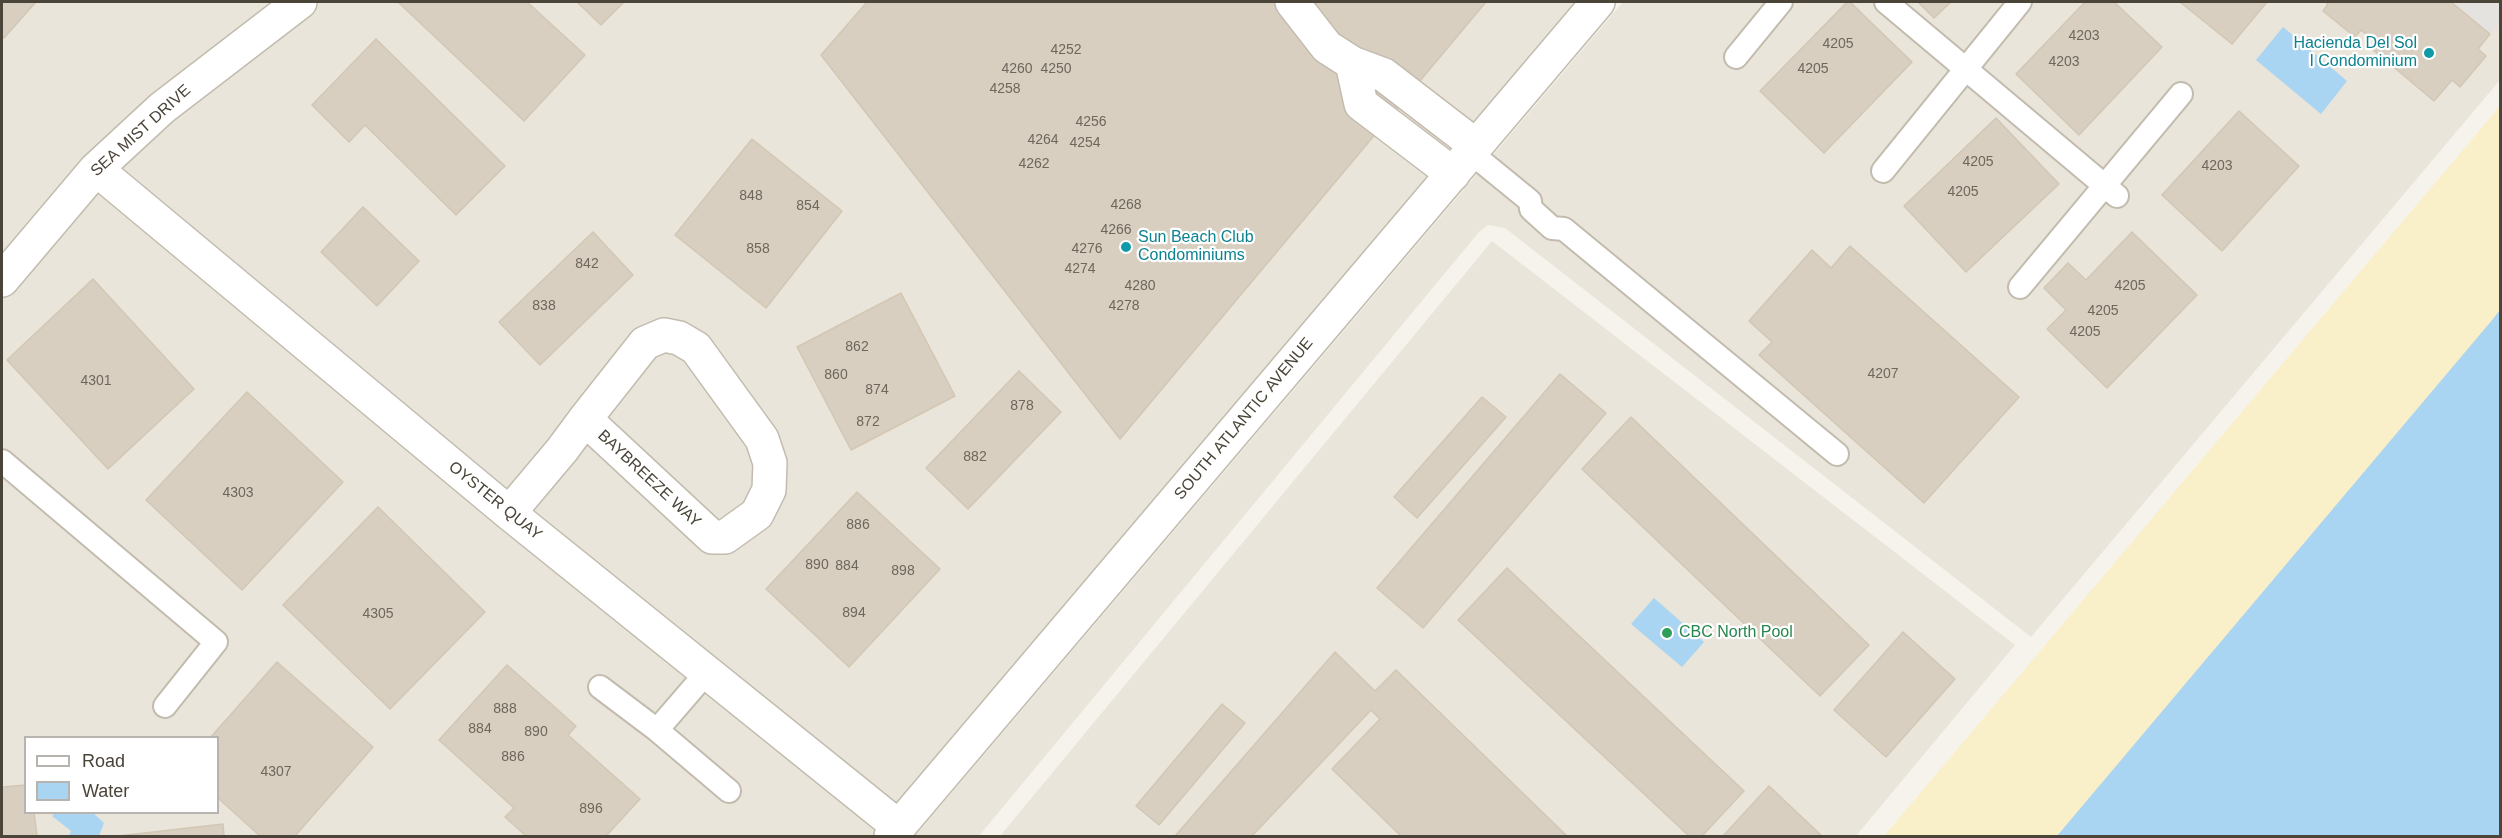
<!DOCTYPE html>
<html>
<head>
<meta charset="utf-8">
<style>
	body { margin:0 }
	#map { position:relative; width:2502px; height:838px; overflow:hidden; background:#f6f3ec; font-family:Helvetica,sans-serif }
	canvas { display:block }
	.frame { position:absolute; inset:0; border:3px solid #4b4439; pointer-events:none }
	.legend { position:absolute; left:24px; top:736px; width:195px; height:78px; box-sizing:border-box; background:#fff; border:2px solid #b7b4b0; margin:0; padding:8px 10px; list-style:none; font-size:18px; color:#4b4439 }
	.legend li { display:flex; align-items:center; gap:12px; height:30px }
	.legend b { width:30px; border:2px solid #b7b4b0 }
</style>
</head>
<body>
<div id="map">
<canvas width="2502" height="838"></canvas>
<div class="frame"></div>
<ul class="legend">
<li><b style="height:8px;background:#fff"></b>Road</li>
<li><b style="height:16px;background:#a9d4f2"></b>Water</li>
</ul>
</div>
<script>
const g = document.querySelector('canvas').getContext('2d');
g.lineJoin = 'round';
function fill(path, color) { g.fillStyle = color; g.fill(path, 'evenodd'); }
const shape = rows => new Path2D(rows.map(r => 'M' + r).join(''));
function strokePath(path, color, width, dash) { g.strokeStyle = color; g.lineWidth = width; g.lineCap = dash ? 'butt' : 'round'; g.setLineDash(dash || []); g.stroke(path); }
function drawText(font, color, halo, rows, align = 'center') {
  g.font = font + ' Helvetica,sans-serif'; g.lineWidth = 4.5; g.setLineDash([]); g.textBaseline = 'middle'; g.strokeStyle = halo; g.fillStyle = color; for (const [text, x, y, turn = 0] of rows) {
    g.save(); g.translate(x, y); g.rotate((+turn || 0) * Math.PI / 180); g.textAlign = isNaN(turn) ? turn : align; if (halo) g.strokeText(text, 0, 0); g.fillText(text, 0, 0); g.restore();
  }
}
const residential = shape([
	[2,2,1598,2,891,836,2,836],
	[26,738,218,738,218,812,26,812],
	[1623,2,2500,2,2500,80,2031,637,1505,228,1488,225,1479,232,979,836,915,836],
	[1492,241,2015,645,1856,836,1000,836]
]);
const sand = shape([
	[2500,106,2500,836,1884,836]
]);
const parking = shape([
	[2451,2,2500,2,2500,23,2490,34]
]);
const water = shape([
	[2283,27,2347,81,2321,114,2256,60],
	[2500,310,2500,836,2057,836,2493,319],
	[1654,598,1704,642,1682,667,1631,624],
	[56,812,93,813,104,823,99,836,69,836,71,831,52,816]
]);
const building = shape([
	[2,2,36,2,4,38,2,36,2,2],
	[398,2,527,2,585,55,524,121,398,2],
	[577,2,624,2,601,25,577,2],
	[867,2,1486,2,1120,439,821,55,867,2],
	[1847,2,1850,2,1912,62,1824,153,1760,91,1847,2],
	[1918,2,1951,2,1934,18,1918,2],
	[2085,2,2114,2,2162,47,2079,135,2016,74,2085,2],
	[2180,2,2267,2,2232,44,2180,2],
	[2325,2,2451,2,2490,34,2478,49,2486,56,2460,87,2452,80,2434,101,2372,49,2376,42,2361,30,2355,37,2323,11,2328,4,2325,2],
	[376,39,505,166,456,215,365,125,349,142,312,105,376,39],
	[2239,111,2299,166,2222,251,2162,195,2239,111],
	[1996,118,2059,184,1966,272,1904,206,1996,118],
	[752,139,842,211,766,308,675,235,752,139],
	[363,207,419,261,377,306,321,252,363,207],
	[593,232,633,275,540,365,499,322,593,232],
	[2132,232,2197,295,2107,388,2047,329,2066,310,2044,288,2068,263,2086,280,2132,232],
	[1850,246,2019,397,1924,503,1759,355,1772,342,1749,321,1812,250,1831,268,1850,246],
	[93,279,194,389,108,469,7,360,93,279],
	[901,293,955,396,851,450,797,347,901,293],
	[1019,371,1061,412,968,509,926,468,1019,371],
	[1560,374,1606,413,1423,628,1377,588,1560,374],
	[247,392,343,482,242,590,146,500,247,392],
	[1482,397,1506,417,1417,518,1394,497,1482,397],
	[1631,417,1869,645,1820,696,1582,469,1631,417],
	[857,492,940,569,849,667,766,589,857,492],
	[378,507,485,612,390,709,283,605,378,507],
	[1507,568,1744,791,1702,836,1689,836,1458,620,1507,568],
	[1903,632,1955,679,1886,757,1834,710,1903,632],
	[1335,652,1375,691,1396,670,1567,836,1401,836,1332,769,1380,719,1371,710,1252,836,1175,836,1335,652],
	[277,662,373,747,295,836,260,836,218,798,218,738,210,738,277,662],
	[507,665,576,726,568,735,640,799,606,836,526,836,505,817,514,808,439,740,507,665],
	[1222,704,1245,723,1159,825,1136,806,1222,704],
	[26,785,26,812,34,812,37,836,2,836,2,787,26,785],
	[1769,786,1822,836,1723,836,1769,786],
	[223,824,224,836,118,836,223,824]
]);
const service = shape([
	[1886,2,2117,196],
	[1736,57,1781,2],
	[1470,152,1530,201,1531,209,1552,228,1564,229,1837,454],
	[1883,171,2020,2],
	[2020,287,2181,94],
	[2,461,216,642,165,706],
	[707,672,657,730,729,791],
	[600,687,657,730]
]);
const minor = shape([
	[1292,2,1327,47,1352,63,1384,75,1475,145],
	[1352,63,1361,104,1453,174],
	[96,169,509,513,899,827],
	[2,280,96,169,162,108,300,2],
	[509,513,562,450,585,419,645,343,664,335,679,338,696,348,762,439,770,463,769,490,757,514,725,537,712,537,585,419]
]);
const tertiary = shape([
	[891,836,1598,2]
]);
const markers = [
	[2429,53,6,"#0f9aa8"],
	[1126,247,6,"#0f9aa8"],
	[1667,633,6,"#2e9e5b"]
];
const numberNames = [
	["4203",2084,36],
	["4205",1838,44],
	["4252",1066,50],
	["4203",2064,62],
	["4260",1017,69],
	["4250",1056,69],
	["4205",1813,69],
	["4258",1005,89],
	["4256",1091,122],
	["4264",1043,140],
	["4254",1085,143],
	["4205",1978,162],
	["4262",1034,164],
	["4203",2217,166],
	["4205",1963,192],
	["848",751,196],
	["4268",1126,205],
	["854",808,206],
	["4266",1116,230],
	["858",758,249],
	["4276",1087,249],
	["842",587,264],
	["4274",1080,269],
	["4280",1140,286],
	["4205",2130,286],
	["838",544,306],
	["4278",1124,306],
	["4205",2103,311],
	["4205",2085,332],
	["862",857,347],
	["4207",1883,374],
	["860",836,375],
	["4301",96,381],
	["874",877,390],
	["878",1022,406],
	["872",868,422],
	["882",975,457],
	["4303",238,493],
	["886",858,525],
	["890",817,565],
	["884",847,566],
	["898",903,571],
	["894",854,613],
	["4305",378,614],
	["888",505,709],
	["884",480,729],
	["890",536,732],
	["886",513,757],
	["4307",276,772],
	["896",591,809]
];
const cultureNames = [
	["Hacienda Del Sol",2417,44],
	["I Condominium",2417,62],
	["Sun Beach Club",1138,238,"left"],
	["Condominiums",1138,256,"left"]
];
const streetNames = [
	["SEA MIST DRIVE",141,131,-42],
	["SOUTH ATLANTIC AVENUE",1244,419,-50],
	["BAYBREEZE WAY",649,479,43],
	["OYSTER QUAY",495,501,39]
];
const leisureNames = [
	["CBC North Pool",1679,633]
];
fill(residential, '#eae5da');
fill(sand, '#f9efc9');
fill(parking, '#e5e3e0');
fill(water, '#a9d4f2');
fill(building, '#d8cfc1');
strokePath(building, '#d3c7b4', 1.5);
strokePath(service, '#c2bbae', 26);
strokePath(minor, '#c2bbae', 36);
strokePath(tertiary, '#c2bbae', 36);
strokePath(service, '#fff', 22);
strokePath(minor, '#fff', 33);
strokePath(tertiary, '#fff', 33);
for (const [x, y, r, color] of markers) { const dot = new Path2D(); dot.arc(x, y, r, 0, 2 * Math.PI); g.fillStyle = color; g.fill(dot); strokePath(dot, '#fff', 2); }
drawText('14px', '#6e675b', null, numberNames);
drawText('16px', '#0d838f', '#fff', cultureNames, 'right');
drawText('16px', '#4b4439', '#fff', streetNames);
drawText('16px', '#27864d', '#fff', leisureNames, 'left');
</script>
</body>
</html>
